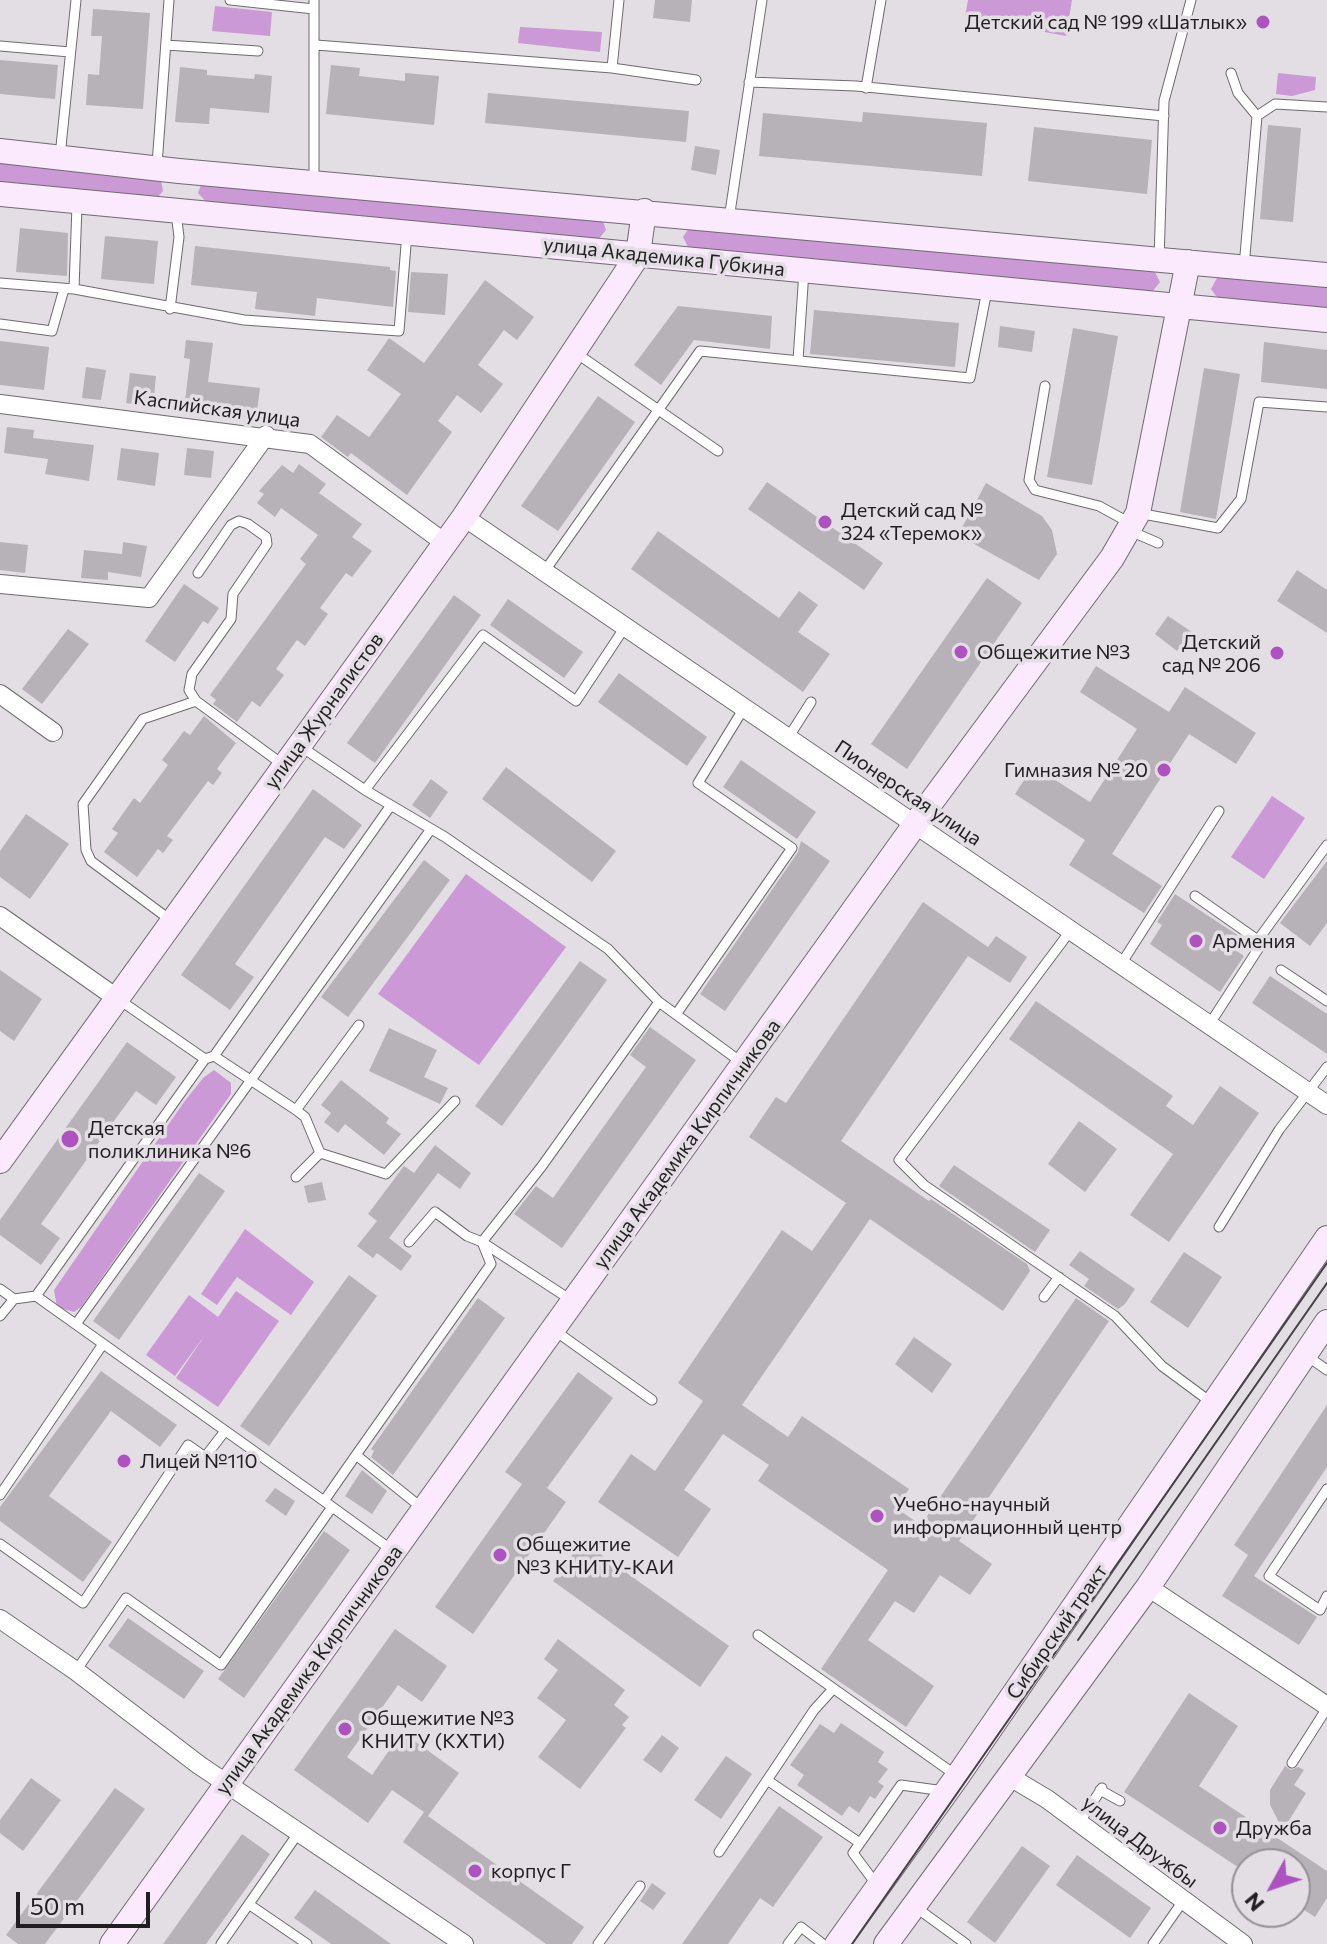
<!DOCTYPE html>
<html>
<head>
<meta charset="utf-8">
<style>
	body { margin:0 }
	#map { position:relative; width:1327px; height:1944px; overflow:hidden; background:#e3dde4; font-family:Commissioner,sans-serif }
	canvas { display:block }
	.north { position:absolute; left:1231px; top:1848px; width:80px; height:80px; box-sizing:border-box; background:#e3dde4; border:2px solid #959196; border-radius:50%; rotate:230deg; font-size:22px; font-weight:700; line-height:32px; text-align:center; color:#201e20 }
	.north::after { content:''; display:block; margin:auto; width:28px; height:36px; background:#ad53bf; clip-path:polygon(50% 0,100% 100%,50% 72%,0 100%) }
	.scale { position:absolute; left:16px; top:1892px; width:134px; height:36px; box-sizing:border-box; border:4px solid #201e20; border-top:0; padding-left:10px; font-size:24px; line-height:28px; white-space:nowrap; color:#201e20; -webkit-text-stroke:6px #e3dde4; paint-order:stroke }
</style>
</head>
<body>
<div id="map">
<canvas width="1327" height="1944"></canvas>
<div class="north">N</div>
<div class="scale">50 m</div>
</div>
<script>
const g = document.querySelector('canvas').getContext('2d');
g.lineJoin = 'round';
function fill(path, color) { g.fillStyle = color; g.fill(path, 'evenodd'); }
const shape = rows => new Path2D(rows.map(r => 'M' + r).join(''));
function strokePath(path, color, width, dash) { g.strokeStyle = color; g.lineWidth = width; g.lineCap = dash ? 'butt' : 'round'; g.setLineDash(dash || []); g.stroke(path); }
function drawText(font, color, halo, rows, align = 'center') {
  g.font = font + ' Commissioner,sans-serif'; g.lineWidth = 7; g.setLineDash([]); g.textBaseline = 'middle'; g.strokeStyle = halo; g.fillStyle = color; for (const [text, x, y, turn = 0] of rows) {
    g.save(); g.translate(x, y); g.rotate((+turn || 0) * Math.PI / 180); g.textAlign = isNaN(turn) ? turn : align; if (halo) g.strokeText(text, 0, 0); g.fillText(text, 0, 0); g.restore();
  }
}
const green = shape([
	[968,0,1072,0,1066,36,965,17],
	[215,6,272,12,270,36,212,31],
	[520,27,602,32,600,52,518,43],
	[1278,73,1316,77,1315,90,1292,96,1276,94],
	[0,161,161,180,163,191,156,199,0,185],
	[201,185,603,221,606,230,598,240,207,203,198,193],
	[689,228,1154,270,1160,282,1152,292,689,249,683,237],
	[1218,276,1327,283,1327,310,1219,300,1211,289],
	[1272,796,1305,818,1264,879,1231,857],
	[466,874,566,947,479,1065,378,994],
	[214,1070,231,1083,231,1094,81,1307,74,1312,57,1307,54,1290,184,1102,203,1078],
	[245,1229,314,1282,291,1315,237,1277,217,1305,201,1294],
	[236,1291,279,1321,218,1407,176,1378,205,1335,175,1376,146,1355,189,1295,218,1317]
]);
const building = shape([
	[655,0,692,0,690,22,653,18],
	[93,9,150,13,143,109,86,105,88,74,99,75,102,36,91,36],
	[0,60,58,65,55,99,0,94],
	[331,65,360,68,359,76,405,81,405,73,439,76,434,125,326,114],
	[180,67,207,70,207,75,254,79,255,74,272,76,269,113,210,108,209,124,175,122],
	[488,93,689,111,686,142,485,123],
	[863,112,987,123,982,176,759,156,763,113,862,122],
	[1268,125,1301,128,1293,222,1260,219],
	[1034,127,1152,140,1147,194,1028,181],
	[695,146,720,150,716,175,691,170],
	[20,228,68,233,67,276,16,272],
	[105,236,158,241,154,284,101,279],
	[195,246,390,267,390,270,396,271,393,307,317,298,315,316,255,309,257,292,191,285],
	[411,272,448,274,445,315,408,312],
	[485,280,534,317,517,340,504,330,478,365,503,384,481,413,457,395,438,421,452,432,407,495,351,453,348,457,321,437,337,415,369,437,401,394,367,370,389,338,424,363],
	[678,306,772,316,770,349,694,340,661,385,634,365],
	[814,310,959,323,955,367,810,354],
	[1000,326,1035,331,1032,352,998,347],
	[1073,328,1118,336,1092,485,1047,477],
	[186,340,213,343,208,382,260,388,256,418,184,410,190,359,184,358],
	[0,341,49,347,44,390,0,385],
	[1264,342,1327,350,1327,389,1261,382],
	[86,367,106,370,101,400,82,398],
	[1204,368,1240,374,1216,519,1180,512],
	[130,373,156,376,153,406,126,403],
	[598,396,635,422,558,531,521,506],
	[7,427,34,430,33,438,94,445,89,481,45,474,48,459,4,453],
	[121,448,159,453,155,486,117,480],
	[187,448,214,451,211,478,184,475],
	[299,464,326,484,319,493,362,524,352,537,372,551,352,577,346,573,320,608,328,614,305,646,297,640,276,669,284,675,260,707,252,701,237,722,213,704,216,700,210,695,306,564,300,559,318,535,281,508,275,517,257,503,264,494,259,491,282,465,293,473],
	[767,482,883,563,864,590,748,509],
	[986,483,1042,516,1052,530,1057,554,1039,580,958,535],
	[658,531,779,618,799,591,818,605,798,632,830,654,803,692,631,569],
	[0,542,28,545,25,573,0,570],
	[123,542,147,546,141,577,108,572,108,580,81,578,84,550,122,554],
	[1297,570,1327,590,1327,633,1277,601],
	[987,578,1022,603,907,769,871,744],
	[184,584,219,608,208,624,203,621,175,662,145,641],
	[454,595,481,615,375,763,347,743],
	[508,599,583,652,564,678,490,625],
	[1168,616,1204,640,1195,653,1182,644,1177,651,1155,634],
	[68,629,89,644,42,704,22,689],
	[1096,666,1169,712,1185,687,1256,733,1236,764,1189,734,1112,854,1162,886,1144,913,1069,865,1085,840,1015,794,1033,766,1090,802,1137,729,1080,692],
	[619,673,707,737,687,766,598,702],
	[204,716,236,743,217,769,222,773,213,785,208,781,167,836,173,840,163,853,158,849,137,877,104,852,118,833,112,829,134,798,140,803,168,765,162,760,184,731,190,735],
	[741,760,816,812,797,839,723,787],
	[506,767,616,851,592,882,482,799],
	[431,779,448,792,430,818,412,805],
	[313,789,362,825,344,849,325,837,235,964,254,977,230,1010,181,975],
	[26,814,69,844,30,899,0,877,0,851],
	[801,841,830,861,725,1011,700,994,798,852],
	[424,860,450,880,348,1017,321,997],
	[1327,861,1327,923,1310,946,1280,923],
	[1175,894,1242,938,1234,949,1244,956,1220,992,1150,944,1162,925,1157,922],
	[923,902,988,947,996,936,1027,957,1010,983,968,956,841,1141,929,1201,931,1199,1027,1264,1030,1271,1003,1311,870,1219,742,1405,788,1437,802,1416,909,1489,896,1508,921,1525,1076,1298,1109,1321,959,1541,992,1564,970,1595,940,1575,914,1613,895,1601,868,1640,934,1686,906,1727,821,1669,888,1570,758,1481,769,1465,723,1434,684,1490,711,1509,678,1557,598,1502,631,1454,655,1471,703,1401,678,1383,782,1230,812,1251,846,1203,749,1137,776,1097,786,1103],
	[580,961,607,980,502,1126,475,1106],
	[0,970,42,999,14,1041,0,1031],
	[1270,976,1327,1014,1327,1054,1252,1003],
	[1036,1001,1173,1096,1166,1106,1193,1125,1220,1086,1259,1113,1169,1242,1130,1215,1173,1154,1009,1039],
	[650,1027,696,1060,562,1248,514,1214,536,1186,553,1198,646,1067,630,1055],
	[389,1028,437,1050,424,1077,448,1088,440,1104,369,1071],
	[127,1042,176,1077,156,1105,136,1091,119,1114,41,1224,60,1238,41,1265,0,1235,0,1220],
	[341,1080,389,1118,386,1123,401,1134,384,1155,345,1124,338,1133,324,1122,331,1113,321,1105],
	[1079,1121,1117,1149,1085,1192,1048,1164],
	[435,1145,471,1173,460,1189,438,1173,389,1238,412,1256,401,1271,377,1253,373,1258,357,1246,377,1221,368,1214,404,1166,414,1173],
	[954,1165,1050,1230,1035,1252,939,1186],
	[199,1173,225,1191,119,1340,93,1321],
	[322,1182,326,1200,308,1203,304,1186],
	[1080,1251,1135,1289,1125,1304,1118,1309,1084,1286,1089,1279,1069,1265],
	[1184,1252,1222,1277,1188,1328,1150,1302],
	[349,1275,377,1296,269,1446,240,1426],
	[478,1298,505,1318,393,1475,371,1457,374,1451,371,1449],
	[914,1337,952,1364,932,1393,895,1364],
	[101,1371,177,1425,160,1447,111,1411,49,1496,112,1542,83,1582,0,1521,0,1507],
	[578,1372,613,1398,547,1488,566,1502,473,1634,435,1607,522,1484,505,1472],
	[1327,1405,1327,1467,1254,1576,1317,1617,1299,1645,1222,1596,1248,1555,1234,1545],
	[362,1470,387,1491,372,1514,345,1496],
	[275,1488,295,1501,286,1516,265,1501],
	[324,1531,350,1550,244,1698,218,1679],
	[582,1541,729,1646,700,1687,553,1581],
	[128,1618,204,1671,184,1699,108,1646],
	[395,1629,447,1666,422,1702,398,1685,347,1757,372,1775,402,1732,459,1773,428,1816,584,1927,572,1944,546,1944,403,1842,424,1812,392,1790,368,1823,294,1770],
	[558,1639,625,1690,614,1705,629,1717,622,1725,626,1728,580,1789,538,1757,566,1720,537,1698,558,1670,544,1659],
	[1189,1693,1238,1726,1199,1786,1327,1871,1327,1898,1315,1917,1295,1904,1295,1864,1247,1864,1247,1873,1124,1792],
	[841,1723,884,1752,878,1762,888,1769,878,1782,884,1786,875,1799,870,1796,859,1813,849,1806,842,1816,797,1785,804,1775,790,1765,820,1724,834,1733],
	[662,1735,679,1748,661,1773,643,1760],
	[726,1756,752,1774,721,1819,694,1800],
	[1285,1766,1291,1770,1298,1767,1304,1770,1294,1785,1306,1793,1283,1830,1270,1805,1270,1790],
	[31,1778,61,1800,23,1851,0,1833,0,1820],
	[115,1788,145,1809,45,1944,18,1944,6,1935],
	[779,1806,823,1837,773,1907,760,1898,728,1944,682,1944],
	[242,1834,270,1854,258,1872,206,1944,163,1944],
	[1022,1846,1050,1866,995,1943,967,1922],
	[1077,1855,1151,1908,1130,1938,1056,1885],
	[652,1883,666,1893,653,1910,640,1901],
	[315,1890,391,1944,331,1944,294,1918]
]);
const lane = shape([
	[230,0,314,9],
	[166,45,258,51],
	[316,45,612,68,696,80],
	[0,46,70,52],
	[612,68,619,0],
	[1231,73,1238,93,1257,116],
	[749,82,856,86,1164,116],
	[866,88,881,0],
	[60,156,76,0],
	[157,165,169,0],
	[314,182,314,0],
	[729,219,762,0],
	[1159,260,1164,101,1191,0],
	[1244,267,1257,116,1275,104,1327,107],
	[0,283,74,289,244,320,399,331,407,233],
	[74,289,77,205],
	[170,309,179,237,176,213],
	[0,324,52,331,64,289],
	[576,353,718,451],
	[798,360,804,271],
	[1045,386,1029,480,1035,490,1099,506,1130,523],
	[1138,513,1218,528,1241,499,1259,402,1327,407],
	[1128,530,1158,543],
	[544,572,700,351,970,378,987,290],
	[198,573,231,525,239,521,248,524,266,537,267,544,233,594,231,619,192,674,189,690,196,701,282,764],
	[788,738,811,702],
	[300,746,365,790,483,635,576,701,625,627],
	[365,790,445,837,608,949,659,1002],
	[1195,896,1262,943,1209,1025],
	[173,922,91,861,86,850,83,804,143,719,196,701],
	[1071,930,899,1160,924,1185,1115,1316,1162,1366,1212,1403],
	[1258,940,1327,845],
	[1121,964,1219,811],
	[1281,970,1327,1001],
	[677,1013,792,848,698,783,744,708],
	[214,1056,296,1110,359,1025],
	[205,1059,214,1056,389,808],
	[296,1110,305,1117,320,1153,386,1174,455,1101],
	[296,1177,320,1153],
	[1219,1227,1279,1130,1327,1067],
	[409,1242,435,1212,467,1236,482,1242,491,1264,356,1455,422,1508],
	[0,1289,14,1299,36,1296,324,1501],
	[36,1296,205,1059,118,999],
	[1044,1297,1059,1277],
	[571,1300,482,1242,542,1166,659,1002,741,1062],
	[0,1316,14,1299],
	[76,1324,431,829],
	[554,1330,652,1400],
	[1307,1356,1327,1370],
	[356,1455,324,1501,393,1551],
	[1327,1489,1269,1576,1320,1610,1327,1596],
	[0,1495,103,1344],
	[0,1544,83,1603,188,1445,205,1457,225,1431],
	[758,1635,957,1776],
	[76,1671,126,1598,221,1665,332,1507],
	[1292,1763,1327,1708],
	[767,1780,860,1843],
	[1100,1790,1120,1801],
	[1079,1823,1102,1788],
	[719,1852,814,1710,833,1689],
	[876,1884,853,1853,901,1785,944,1791],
	[250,1905,307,1944],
	[914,1906,966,1944],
	[221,1944,299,1832],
	[598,1944,640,1886],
	[788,1944,801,1927,823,1944],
	[1153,1944,1183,1901]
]);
const street = shape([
	[0,404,310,444,445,543],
	[464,517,1327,1105],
	[0,584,149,598,266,435],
	[0,694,53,732],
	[0,916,118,999],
	[1148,1587,1327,1706],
	[0,1619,76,1671,199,1765,464,1944],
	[1010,1777,1047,1799,1243,1944]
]);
const secondary = shape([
	[0,151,179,171,1327,275],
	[0,194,1327,320],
	[0,1161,464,517,638,255,644,211],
	[112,1944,929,805,1112,558,1138,513,1188,262],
	[837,1944,957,1777,1327,1238],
	[886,1944,1148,1587,1327,1322]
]);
const tram = shape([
	[1078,1640,1327,1283],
	[852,1944,1327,1263]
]);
const markers = [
	[1263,22,8,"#ad53bf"],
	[825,522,8,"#ad53bf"],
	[961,652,8,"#ad53bf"],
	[1277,653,8,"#ad53bf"],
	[1164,770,8,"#ad53bf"],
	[1196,941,8,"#ad53bf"],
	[70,1139,10,"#ad53bf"],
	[124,1461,8,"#ad53bf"],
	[877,1516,8,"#ad53bf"],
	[500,1555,8,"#ad53bf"],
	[345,1729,8,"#ad53bf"],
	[1220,1828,8,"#ad53bf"],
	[475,1871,8,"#ad53bf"]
];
const poiNames = [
	["Детский сад № 199 «Шатлык»",1247,22,"right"],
	["Детский сад №",841,510],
	["324 «Теремок»",841,533],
	["Детский",1261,642,"right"],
	["сад № 206",1261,665,"right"],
	["Общежитие №3",977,652],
	["Гимназия № 20",1148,770,"right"],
	["Армения",1212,941],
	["Детская",88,1128],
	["поликлиника №6",88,1151],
	["Лицей №110",140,1461],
	["Учебно-научный",893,1504],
	["информационный центр",893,1527],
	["Общежитие",516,1544],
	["№3 КНИТУ-КАИ",516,1567],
	["Общежитие №3",361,1718],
	["КНИТУ (КХТИ)",361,1741],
	["Дружба",1236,1828],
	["корпус Г",491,1871]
];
const streetNames = [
	["улица Академика Губкина",664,257,6],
	["Каспийская улица",217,409,8],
	["улица Журналистов",324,711,-54],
	["Пионерская улица",908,793,34],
	["улица Академика Кирпичникова",687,1144,-54],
	["Сибирский тракт",1057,1632,-55],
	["улица Академика Кирпичникова",309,1670,-54],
	["улица Дружбы",1140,1842,37]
];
fill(green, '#cb99d5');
fill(building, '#b7b2b8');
strokePath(lane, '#6f6a70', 11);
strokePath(street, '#6f6a70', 20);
strokePath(secondary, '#6f6a70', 26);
strokePath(lane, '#fff', 9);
strokePath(street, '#fff', 18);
strokePath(secondary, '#fbe9fe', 24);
strokePath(tram, '#454245', 2);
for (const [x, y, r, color] of markers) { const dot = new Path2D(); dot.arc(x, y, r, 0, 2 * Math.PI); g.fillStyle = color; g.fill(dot); strokePath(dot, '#e3dde4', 3); }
drawText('20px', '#201e20', '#e3dde4', poiNames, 'left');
drawText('20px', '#201e20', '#e3dde4', streetNames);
</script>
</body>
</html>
